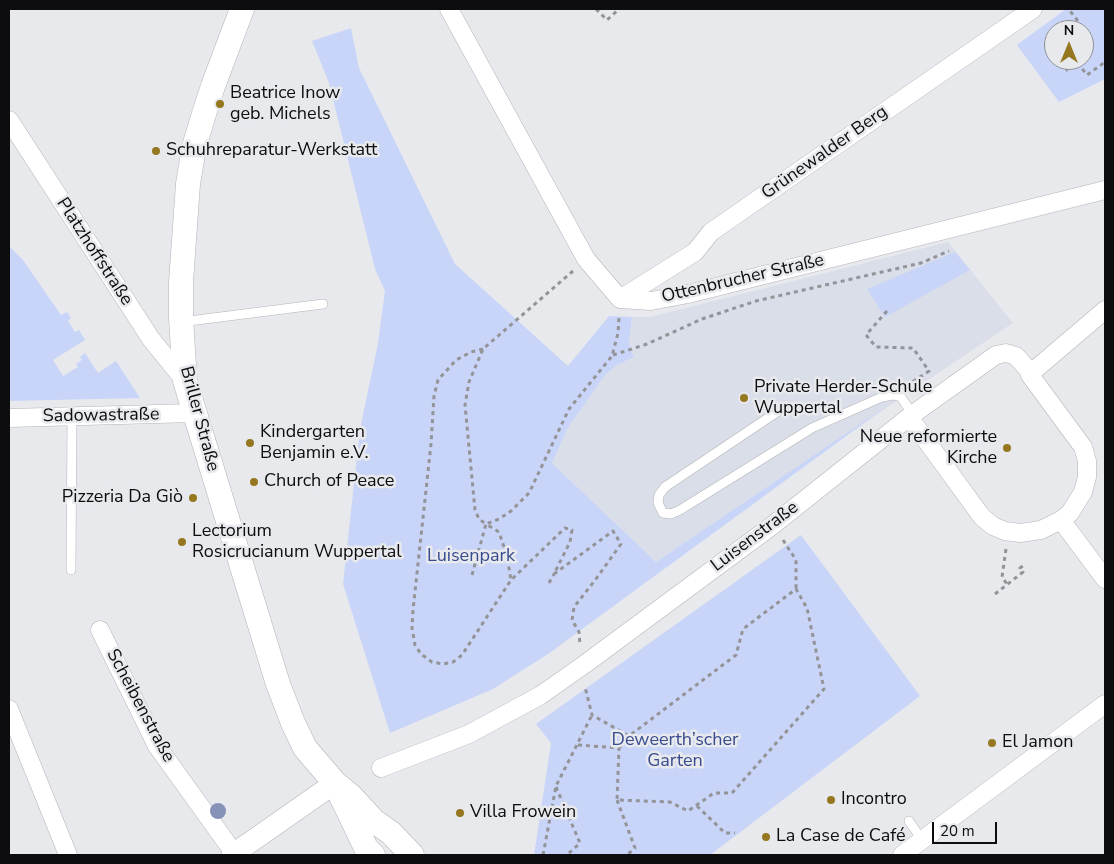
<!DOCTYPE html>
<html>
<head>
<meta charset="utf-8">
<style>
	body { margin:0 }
	#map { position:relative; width:1114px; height:864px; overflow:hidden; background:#e7e9ed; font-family:"Nunito Sans",sans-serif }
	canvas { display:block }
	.frame { position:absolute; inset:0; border:10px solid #0d0d0f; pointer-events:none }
	.north { position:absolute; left:1044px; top:20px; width:50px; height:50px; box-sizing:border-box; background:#e7e9ed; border:1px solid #909194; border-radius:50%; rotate:0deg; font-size:14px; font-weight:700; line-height:20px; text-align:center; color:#0d0d0f }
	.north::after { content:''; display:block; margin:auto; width:18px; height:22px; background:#94771f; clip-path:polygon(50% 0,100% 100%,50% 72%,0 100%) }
	.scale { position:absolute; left:932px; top:822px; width:65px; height:22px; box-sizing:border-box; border:2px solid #0d0d0f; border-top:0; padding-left:6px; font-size:15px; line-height:18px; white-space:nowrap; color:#0d0d0f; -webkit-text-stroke:4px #e7e9ed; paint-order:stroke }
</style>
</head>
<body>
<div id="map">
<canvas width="1114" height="864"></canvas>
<div class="frame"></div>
<div class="north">N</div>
<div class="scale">20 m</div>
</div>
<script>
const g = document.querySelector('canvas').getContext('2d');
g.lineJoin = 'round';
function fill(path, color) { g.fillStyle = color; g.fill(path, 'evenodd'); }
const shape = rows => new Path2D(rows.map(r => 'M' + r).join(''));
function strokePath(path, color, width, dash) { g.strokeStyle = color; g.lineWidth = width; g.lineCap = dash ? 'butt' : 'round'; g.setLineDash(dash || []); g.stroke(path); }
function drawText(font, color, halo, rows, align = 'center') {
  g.font = font + ' "Nunito Sans",sans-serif'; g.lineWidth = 5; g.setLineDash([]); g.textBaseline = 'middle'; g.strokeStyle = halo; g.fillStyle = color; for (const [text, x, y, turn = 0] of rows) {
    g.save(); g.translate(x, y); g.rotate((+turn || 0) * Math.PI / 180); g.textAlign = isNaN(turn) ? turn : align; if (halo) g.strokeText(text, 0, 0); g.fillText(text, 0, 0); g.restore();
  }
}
const built = shape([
	[948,242,1013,323,656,562,552,463,569,426,605,374,615,366,634,357,629,344,632,317,650,317]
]);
const green = shape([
	[1066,9,1105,9,1105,79,1059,102,1017,45],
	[1054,30,1084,30,1084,60,1054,60],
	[351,28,359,68,455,264,568,366,609,316,632,317,629,344,634,357,615,366,605,375,569,426,552,463,656,562,890,404,548,654,493,689,390,733,343,584,360,429,378,343,385,291,375,269,329,83,312,41],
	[9,246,23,260,61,315,67,312,71,318,68,321,75,332,79,330,85,340,53,360,63,376,78,367,76,364,82,360,80,357,85,353,98,373,116,361,140,398,9,401],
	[955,252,970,270,885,317,867,289],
	[801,535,920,696,710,855,534,855,551,743,536,724]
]);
const path = shape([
	[596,9,607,20,619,9],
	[1065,30,1078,21,1070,11,1073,9],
	[1054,38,1052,39,1054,42],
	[1061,60,1067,70,1078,63,1087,75,1105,62],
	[573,271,483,349,469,382,465,405,475,510,479,519,486,524,499,519,511,511,529,493,569,409,612,356,618,333,619,317],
	[887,311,866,335,876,347,913,348,929,371,908,385],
	[483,349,471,352,456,360,438,380,434,396,431,444,413,610,412,628,415,645,421,654,432,662,443,664,453,662,462,655,511,580,565,528,572,530,570,542,554,574,613,531,621,544,596,579,574,607,572,620,579,632,580,645],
	[613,355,647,344,702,319,756,301,921,263,949,251],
	[783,540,796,560,796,589],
	[1006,549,1002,577,1007,584],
	[472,575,486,524,499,532,507,556,511,580],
	[549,583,554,574],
	[995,594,1023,572,1020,568,1024,565],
	[578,745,619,748,617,800,670,802,688,811,714,793,732,793,824,689,807,608,796,589,743,629,736,655,629,736,592,715,585,687],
	[619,748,629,736],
	[556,787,580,843,567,855],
	[617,800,635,848,627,855],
	[697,806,725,833,735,833],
	[543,855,556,786,592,715]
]);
const service = shape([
	[181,322,323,304],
	[777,412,665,487,659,495,658,503,663,513,671,514,680,510,812,428,882,397,893,395,901,397,913,415],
	[71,570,72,416],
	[909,821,922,840]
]);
const minor = shape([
	[449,9,586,259,620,299,651,301,688,294,1105,190],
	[9,120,151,339,185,381],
	[620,299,695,252,711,232,1033,9],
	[1031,373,1105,310],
	[9,418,194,413],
	[1061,520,1105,579],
	[100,630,157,746,234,853],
	[9,709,68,855],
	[381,768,469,734,541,695,585,664,773,525,909,417,996,355,1006,353,1016,356,1031,373,1030,375,1083,447,1087,461,1087,477,1083,492,1070,513,1061,520,1041,530,1020,533,1005,531,993,526,982,517,909,417],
	[902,855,1105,704]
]);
const tertiary = shape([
	[232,855,335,783]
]);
const secondary = shape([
	[242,9,213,86,203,117,194,147,188,184,181,282,181,318,185,381,278,684,293,723,305,748,335,783,351,796,374,821,391,833,412,855],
	[341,796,366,848,373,855]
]);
const trees = [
	[218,811]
];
const markers = [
	[220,104,5,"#94771f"],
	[156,151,5,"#94771f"],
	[744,398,5,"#94771f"],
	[250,443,5,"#94771f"],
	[1007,448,5,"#94771f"],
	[254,482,5,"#94771f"],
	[193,498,5,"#94771f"],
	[182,542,5,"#94771f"],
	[992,743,5,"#94771f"],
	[831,800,5,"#94771f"],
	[460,813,5,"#94771f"],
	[766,837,5,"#94771f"]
];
const poiNames = [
	["Beatrice Inow",230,94],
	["geb. Michels",230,115],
	["Schuhreparatur-Werkstatt",166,151],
	["Private Herder-Schule",754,388],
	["Wuppertal",754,409],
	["Kindergarten",260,433],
	["Benjamin e.V.",260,454],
	["Neue reformierte",997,438,"right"],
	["Kirche",997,459,"right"],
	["Church of Peace",264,482],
	["Pizzeria Da Giò",183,498,"right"],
	["Lectorium",192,532],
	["Rosicrucianum Wuppertal",192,553],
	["El Jamon",1002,743],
	["Incontro",841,800],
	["Villa Frowein",470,813],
	["La Case de Café",776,837]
];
const streetNames = [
	["Grünewalder Berg",825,153,-35],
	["Platzhoffstraße",94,252,57],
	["Ottenbrucher Straße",743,279,-13],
	["Sadowastraße",101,416,-1],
	["Briller Straße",199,419,75],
	["Luisenstraße",755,537,-37],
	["Scheibenstraße",140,706,62]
];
const parkNames = [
	["Luisenpark",471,557],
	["Deweerth’scher",675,741],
	["Garten",675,762]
];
fill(built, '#dadee9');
fill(green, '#c9d5f8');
strokePath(service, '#b3b4b8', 10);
strokePath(minor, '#b3b4b8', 19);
strokePath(tertiary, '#b3b4b8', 22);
strokePath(secondary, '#b3b4b8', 25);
strokePath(path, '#939497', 3, [4, 4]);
strokePath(service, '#fff', 9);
strokePath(minor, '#fff', 18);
strokePath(tertiary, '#fff', 21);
strokePath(secondary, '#fff', 24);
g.fillStyle = '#8792b9';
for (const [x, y] of trees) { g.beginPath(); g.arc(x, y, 8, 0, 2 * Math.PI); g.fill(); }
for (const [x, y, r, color] of markers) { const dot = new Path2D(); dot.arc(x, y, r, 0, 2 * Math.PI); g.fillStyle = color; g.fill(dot); strokePath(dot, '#e7e9ed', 2); }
drawText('18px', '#0d0d0f', '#e7e9ed', poiNames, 'left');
drawText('18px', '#0d0d0f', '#e7e9ed', streetNames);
drawText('18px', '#394b8f', '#e7e9ed', parkNames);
</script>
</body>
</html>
